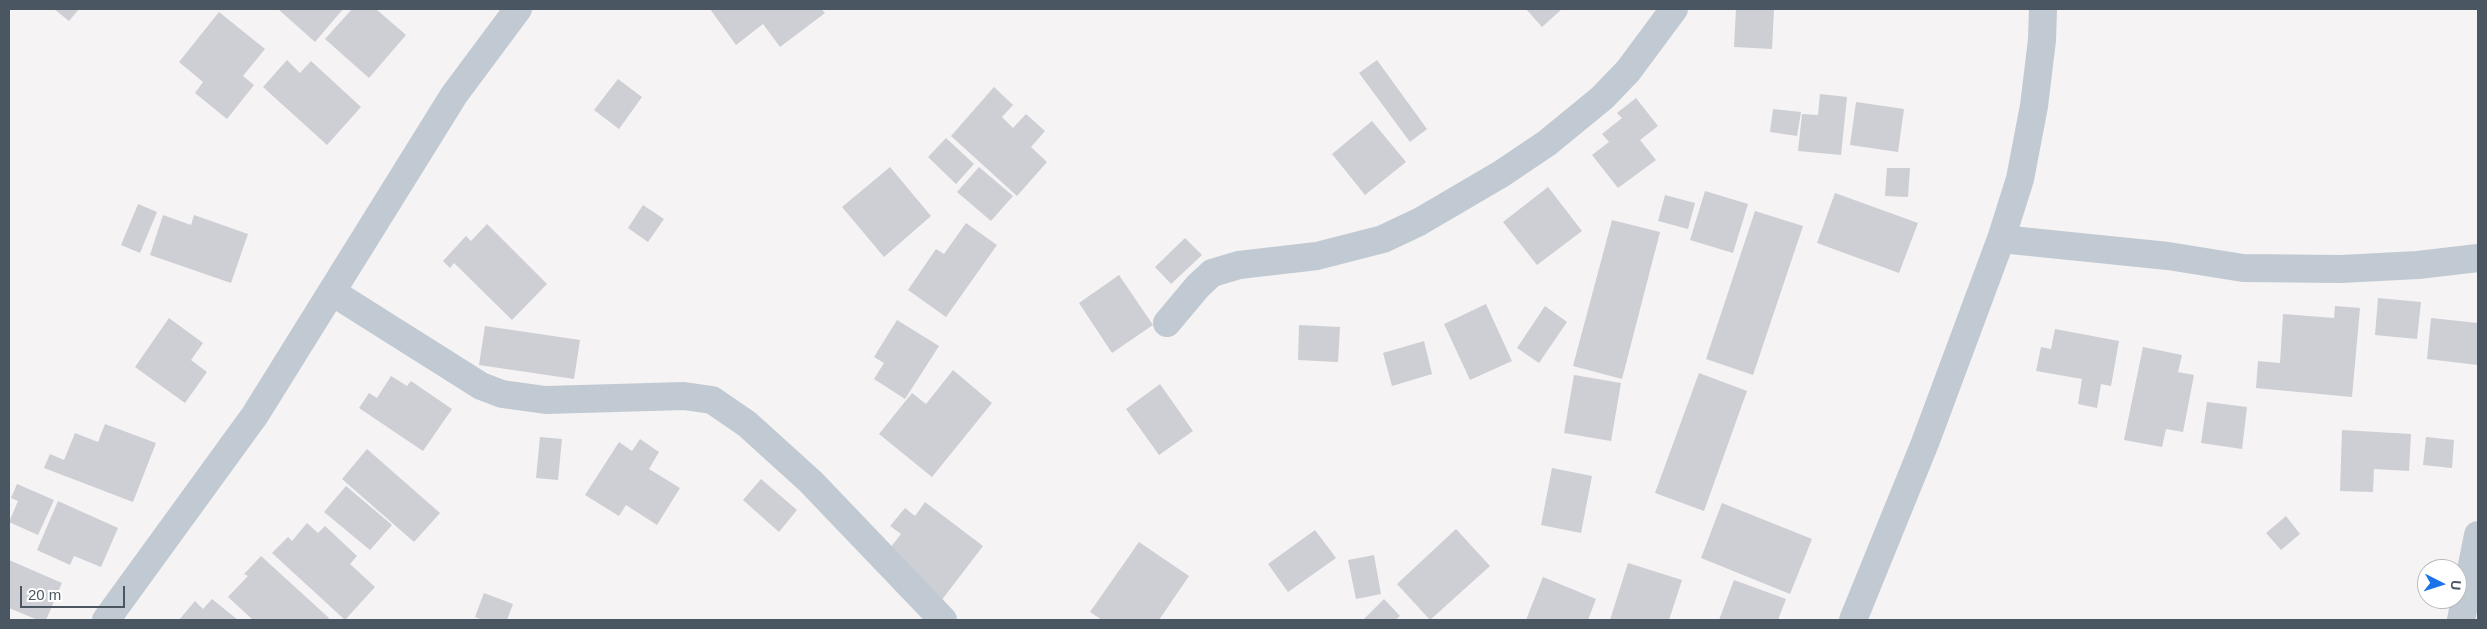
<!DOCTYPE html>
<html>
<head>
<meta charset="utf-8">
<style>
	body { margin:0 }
	#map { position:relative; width:2487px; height:629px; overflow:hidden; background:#f5f3f3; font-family:Helvetica,sans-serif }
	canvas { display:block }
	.frame { position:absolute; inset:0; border:10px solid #4a5661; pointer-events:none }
	.north { position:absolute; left:2417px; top:559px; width:50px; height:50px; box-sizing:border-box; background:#fff; border:1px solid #b7bbc0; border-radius:50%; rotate:95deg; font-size:14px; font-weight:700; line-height:20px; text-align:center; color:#4a5661 }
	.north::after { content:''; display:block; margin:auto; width:18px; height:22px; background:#1a73e8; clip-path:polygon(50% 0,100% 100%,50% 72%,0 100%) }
	.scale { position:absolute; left:20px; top:586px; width:105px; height:22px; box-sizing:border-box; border:2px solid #4a5661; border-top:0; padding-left:6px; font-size:15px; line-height:18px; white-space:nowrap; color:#4a5661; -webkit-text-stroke:4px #fff; paint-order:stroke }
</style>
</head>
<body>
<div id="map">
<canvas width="2487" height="629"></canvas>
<div class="frame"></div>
<div class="north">U</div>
<div class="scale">20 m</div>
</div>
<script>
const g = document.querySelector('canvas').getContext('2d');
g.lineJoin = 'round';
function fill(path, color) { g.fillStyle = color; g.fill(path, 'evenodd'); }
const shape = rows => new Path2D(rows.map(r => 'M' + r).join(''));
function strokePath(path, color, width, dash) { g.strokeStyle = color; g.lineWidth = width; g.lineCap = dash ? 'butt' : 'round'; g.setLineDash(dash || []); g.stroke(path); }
const building = shape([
	[54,9,79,9,69,21],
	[278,9,343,9,315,42],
	[352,9,376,9,406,35,369,78,325,39],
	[710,9,821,9,825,13,780,47,763,24,736,45],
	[1526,9,1562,9,1542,27],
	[1736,9,1774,9,1772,49,1734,47],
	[219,12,265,49,243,76,254,85,227,119,195,93,203,82,179,62],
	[287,60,300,73,311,61,361,107,327,145,263,87],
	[1377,60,1427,129,1410,142,1359,73],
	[618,79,642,97,619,129,594,110],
	[994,87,1013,105,1002,117,1013,128,1026,114,1045,131,1031,147,1047,162,1017,196,951,136],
	[1820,94,1847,97,1841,155,1798,151,1802,114,1818,115],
	[1636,98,1658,126,1640,140,1656,160,1618,188,1592,155,1609,142,1602,134,1622,118,1617,113],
	[1856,102,1904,109,1898,152,1850,145],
	[1773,109,1801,112,1797,136,1770,132],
	[1372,121,1406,162,1365,195,1332,154],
	[946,138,974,164,956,184,928,157],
	[890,167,931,216,884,257,842,207],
	[979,167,1013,196,991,221,957,192],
	[1887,168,1910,168,1908,197,1885,196],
	[1548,187,1582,231,1537,265,1503,222],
	[1705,191,1748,204,1733,253,1690,240],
	[1835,193,1918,223,1899,273,1817,243],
	[1665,195,1695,203,1688,229,1658,221],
	[138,204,157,212,140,253,121,245],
	[643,205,664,219,648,242,628,228],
	[1755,211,1803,226,1753,375,1706,359],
	[163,215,191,225,194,215,248,234,231,283,150,255],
	[1612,220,1660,232,1622,379,1573,366],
	[966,223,997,245,946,317,908,290,936,249,944,254],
	[487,224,547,284,512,320,454,263,450,268,443,261,466,236,471,241],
	[1185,238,1202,255,1171,284,1155,267],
	[1119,275,1153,325,1112,353,1079,303],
	[2378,298,2421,302,2417,339,2375,335],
	[1486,304,1512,361,1470,380,1444,324],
	[1545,306,1567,322,1539,363,1517,348],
	[2335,306,2360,308,2352,397,2256,388,2258,361,2280,363,2283,314,2334,318],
	[169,318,203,343,191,360,207,372,185,403,135,367],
	[2431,318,2478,323,2478,365,2427,359],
	[897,320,939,346,905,399,874,379,884,363,874,357],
	[1299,325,1340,327,1338,362,1298,360],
	[485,326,580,340,574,379,479,365],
	[2055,329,2119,341,2111,386,2101,384,2097,408,2078,404,2082,379,2036,371,2041,347,2051,349],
	[1424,341,1432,374,1392,386,1383,353],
	[2143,347,2182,355,2178,372,2194,375,2183,432,2166,429,2162,447,2124,440],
	[953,370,992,403,932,477,879,434,912,393,926,404],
	[1699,373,1747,391,1704,511,1655,493],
	[1574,375,1621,383,1611,441,1564,433],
	[391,376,407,386,411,381,452,409,423,451,359,408,369,393,377,398],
	[1160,384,1193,431,1159,455,1126,409],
	[2207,402,2247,407,2242,449,2201,443],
	[105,424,156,443,133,502,44,468,50,454,64,460,75,433,98,442],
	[2342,430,2411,434,2409,471,2374,469,2373,492,2340,491],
	[540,437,562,439,558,480,536,478],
	[2426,437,2454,440,2452,468,2423,465],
	[640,439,659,452,649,469,680,488,657,525,626,505,619,516,585,495,619,442,632,451],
	[367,449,440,513,414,542,342,479],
	[1552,468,1592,476,1581,533,1541,525],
	[761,479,797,510,779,532,743,500],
	[17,484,54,500,38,535,9,522,18,501,11,498],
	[346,486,392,525,370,550,324,512],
	[58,501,118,528,101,567,74,556,70,565,37,550],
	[925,502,983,546,941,601,883,557,901,534,890,526,905,508,915,516],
	[1722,503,1812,539,1790,594,1701,558],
	[2286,516,2300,534,2281,550,2266,533],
	[307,523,318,533,325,526,357,556,350,564,375,587,345,620,272,553,288,537,292,541],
	[1456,529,1490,566,1430,620,1397,584],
	[1315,530,1336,558,1288,592,1268,564],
	[1139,542,1189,576,1159,620,1102,620,1090,612],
	[1374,555,1381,594,1356,599,1348,560],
	[261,556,329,618,327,620,253,620,228,597,248,576,244,574],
	[9,560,62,583,46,620,38,620,9,608],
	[1628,563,1682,580,1669,620,1610,620],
	[1543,577,1596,599,1588,620,1526,620],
	[1734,580,1786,599,1778,620,1719,620],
	[484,593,513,604,507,620,483,620,475,617],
	[212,599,238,620,179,620,195,601,203,609],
	[1384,599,1400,616,1395,620,1363,620]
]);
const minor = shape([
	[2001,239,2168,256,2243,268,2341,269,2418,265,2478,258],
	[332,292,481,386,502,394,546,400,684,396,712,400,747,424,811,482,943,620],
	[1167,323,1198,286,1212,273,1239,265,1317,256,1383,239,1419,222,1501,174,1547,143,1602,98,1628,71,1674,9],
	[106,620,255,415,454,95,518,9],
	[1853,620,1925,443,2001,239,2020,179,2034,106,2042,40,2043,9],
	[2461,620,2478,535]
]);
fill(building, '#cdcfd5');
strokePath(minor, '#c1cad2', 28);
</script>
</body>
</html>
